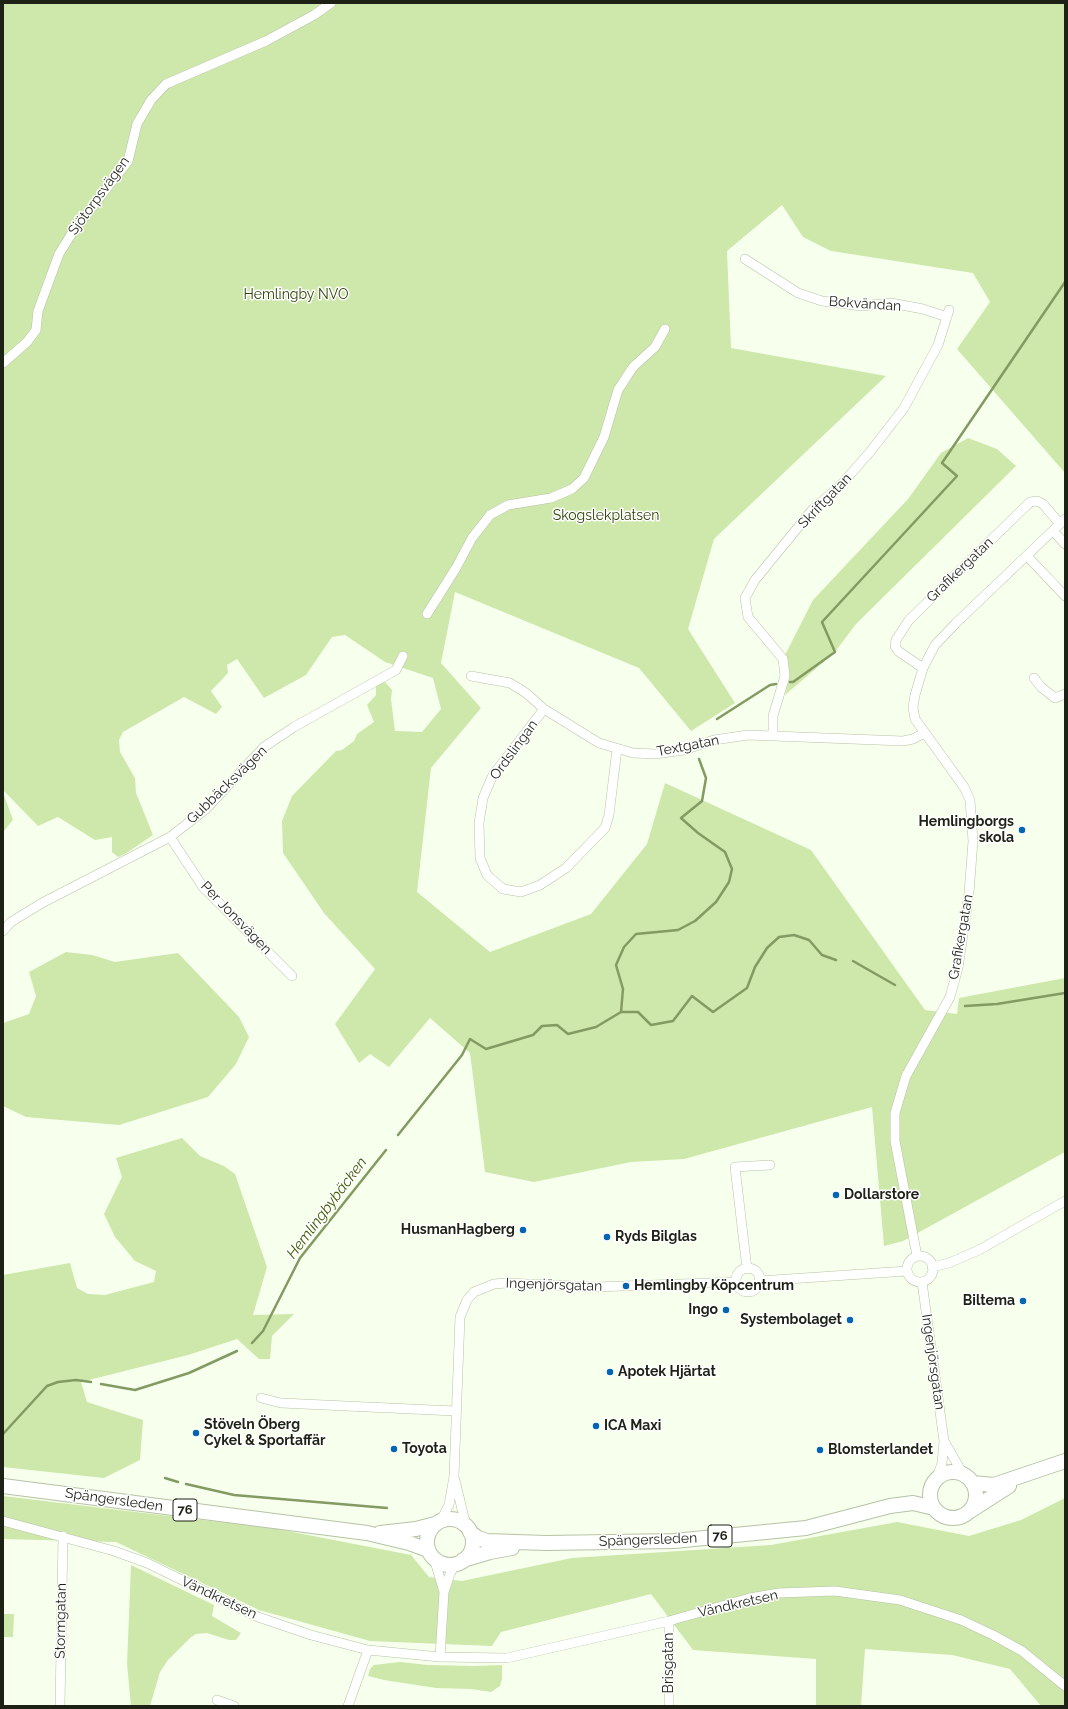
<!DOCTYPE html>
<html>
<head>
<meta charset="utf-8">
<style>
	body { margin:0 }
	#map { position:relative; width:1068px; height:1709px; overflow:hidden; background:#f7ffed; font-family:Raleway,sans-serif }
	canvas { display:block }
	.frame { position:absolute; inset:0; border:4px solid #1d2116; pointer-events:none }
</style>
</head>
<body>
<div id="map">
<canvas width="1068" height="1709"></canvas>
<div class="frame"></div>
</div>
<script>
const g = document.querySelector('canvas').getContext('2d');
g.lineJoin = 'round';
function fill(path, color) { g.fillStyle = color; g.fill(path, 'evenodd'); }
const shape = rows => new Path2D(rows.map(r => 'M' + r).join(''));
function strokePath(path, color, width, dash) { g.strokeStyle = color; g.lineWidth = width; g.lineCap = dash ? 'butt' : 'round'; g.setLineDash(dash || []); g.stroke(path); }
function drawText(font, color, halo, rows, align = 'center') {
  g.font = font + ' Raleway,sans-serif'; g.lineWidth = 3; g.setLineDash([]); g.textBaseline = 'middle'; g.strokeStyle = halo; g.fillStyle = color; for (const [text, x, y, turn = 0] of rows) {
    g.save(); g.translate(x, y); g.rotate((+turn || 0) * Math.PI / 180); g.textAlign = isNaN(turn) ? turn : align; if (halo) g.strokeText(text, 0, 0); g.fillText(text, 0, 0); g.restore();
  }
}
const green = shape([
	[3,3,1065,3,1065,473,957,349,990,302,973,273,831,251,803,237,782,205,727,251,731,348,886,376,714,539,688,629,735,703,691,731,639,668,455,592,441,663,481,708,431,768,417,892,490,952,591,914,647,844,665,783,811,850,925,1010,957,1014,959,998,1065,978,1065,1152,903,1241,884,1246,872,1107,684,1159,631,1162,534,1182,485,1172,470,1053,430,1018,389,1067,370,1054,359,1063,335,1024,375,969,324,913,283,853,282,821,292,796,336,751,342,750,354,741,357,734,374,722,367,705,376,695,376,686,385,682,392,690,391,699,395,731,422,732,441,709,433,678,385,662,345,635,332,637,306,675,264,698,237,659,227,665,228,673,211,691,222,707,216,714,184,697,123,732,119,740,120,752,135,778,136,793,153,835,125,854,118,857,112,852,112,837,95,840,58,817,38,826,3,790],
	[968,438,997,449,1016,466,856,624,835,652,785,695,790,676,785,655,813,600,908,499,941,453],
	[3,792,13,820,3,832],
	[66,952,92,955,115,962,178,953,239,1017,249,1037,236,1064,208,1097,119,1125,26,1117,3,1106,3,1023,29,1014,36,996,29,972],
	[182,1138,200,1156,224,1166,235,1174,267,1267,253,1315,294,1314,272,1336,270,1359,259,1359,237,1339,188,1355,81,1382,87,1402,143,1420,140,1460,104,1478,3,1467,3,1275,70,1263,77,1288,88,1294,105,1295,154,1282,156,1271,135,1261,115,1237,104,1214,122,1177,116,1158],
	[3,1496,277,1529,411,1555,429,1577,462,1581,572,1558,771,1545,897,1522,969,1536,1021,1520,1065,1498,1065,1706,1041,1706,1010,1669,952,1655,865,1649,861,1706,816,1706,816,1659,693,1650,651,1594,501,1632,492,1646,370,1641,259,1610,116,1542,3,1539],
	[131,1565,214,1605,212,1616,241,1633,236,1640,229,1640,207,1633,196,1634,190,1638,168,1660,160,1672,150,1706,131,1706,127,1664],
	[3,1614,14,1614,13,1637,3,1637],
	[400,1662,428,1665,475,1666,502,1665,502,1679,500,1686,491,1692,471,1689,436,1688,384,1680,368,1676,370,1669,374,1665]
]);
const stream = shape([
	[790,682,793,682,835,652,822,622,957,476,942,463,1065,282],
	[717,719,770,685,776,684],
	[853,961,895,985],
	[965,1006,997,1004,1065,993],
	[621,1012,623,989,616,965,624,947,636,934,678,930,695,921,716,902,729,882,732,869,725,852,698,833,681,818,702,801,706,778,699,759],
	[398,1135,462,1055,470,1039,486,1049,533,1035,542,1026,557,1025,568,1034,596,1027,621,1012,638,1012,651,1025,673,1021,692,996,713,1012,747,988,755,967,767,948,779,937,794,935,809,940,822,955,836,960],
	[252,1343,263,1331,300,1258,386,1150],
	[101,1384,135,1390,189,1373,237,1351],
	[3,1434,47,1386,58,1382,76,1380,91,1382],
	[165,1478,178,1482],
	[186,1484,234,1495,387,1508]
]);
const street = shape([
	[745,259,798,293,822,301,862,306,891,303,923,309,947,317],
	[3,363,27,342,36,330,38,311,59,254,72,233,128,161,137,124,151,100,166,84,266,41,314,15,331,3],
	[1053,531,1065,544],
	[1027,556,1065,596],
	[427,614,456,568,472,538,490,515,508,505,551,498,572,489,584,478,604,437,618,390,633,367,655,347,665,329],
	[923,668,898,651,895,646,896,640,909,620,1030,502,1037,501,1043,504,1060,524],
	[471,676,510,683,526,693,544,709,599,743,633,753,655,754,684,750,714,740,748,735,903,741,913,739,924,733],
	[1034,678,1041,687,1055,698,1065,694],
	[544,709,493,775,483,798,479,823,480,858,487,875,503,889,521,892,540,885,566,868,605,828,609,815,617,749],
	[773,736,773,716,785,676,783,659,748,617,745,598,755,580,813,509,840,486,870,452,904,408,938,345,949,310],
	[170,837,203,887,292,976],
	[3,931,11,922,42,903,170,837,206,809,264,747,294,727,396,670,403,656],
	[917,1256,895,1141,895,1113,906,1076,950,997,958,968,969,893,973,841,970,800,964,787,915,719,913,707,915,695,923,668,935,645,956,623,1065,519],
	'907 1269a13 13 0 1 1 26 0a13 13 0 1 1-26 0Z',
	[932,1267,949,1263,979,1250,1065,1201],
	'736 1280a12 12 0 1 1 24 0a12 12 0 1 1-24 0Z',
	[747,1269,735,1167,770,1165],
	[759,1281,907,1271],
	[922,1282,944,1441,942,1463,937,1478],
	[261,1398,281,1403,455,1411],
	[944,1441,963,1474],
	[455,1480,466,1526],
	[441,1520,449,1505,454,1476,460,1317,467,1300,474,1292,494,1284,506,1283,595,1287,736,1282],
	[3,1521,114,1551,147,1563,258,1617,311,1635,368,1650,440,1657,507,1658,669,1621,750,1598,779,1593,835,1591,900,1600,961,1620,993,1635,1022,1651,1065,1686],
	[434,1558,444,1592],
	[669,1621,669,1706],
	[440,1657,444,1592,450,1574,455,1564],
	[217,1700,234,1706],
	[60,1706,63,1536],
	[348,1706,368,1650]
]);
const primary = shape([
	'930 1495a23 23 0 1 1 46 0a23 23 0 1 1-46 0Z',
	[973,1483,994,1485,1065,1461],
	[3,1486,367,1533,409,1543,428,1550],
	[970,1511,1009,1486],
	'427 1542a23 23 0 1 1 46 0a23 23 0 1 1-46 0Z',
	[470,1532,478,1538,487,1541,546,1543,674,1541,806,1528,890,1506,913,1503,934,1508],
	[380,1533,416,1529,435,1524],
	[463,1560,490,1552,512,1548]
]);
const markers = [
	[1022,830,4,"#0165b1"],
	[836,1195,4,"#0165b1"],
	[523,1230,4,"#0165b1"],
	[607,1237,4,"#0165b1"],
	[626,1286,4,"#0165b1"],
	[1023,1301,4,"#0165b1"],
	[726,1310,4,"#0165b1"],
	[850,1320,4,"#0165b1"],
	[610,1372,4,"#0165b1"],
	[596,1426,4,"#0165b1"],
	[196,1433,4,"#0165b1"],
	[394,1449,4,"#0165b1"],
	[820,1450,4,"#0165b1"]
];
const shields = [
	[185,1510,24],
	[720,1536,24]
];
const shieldNames = [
	["76",185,1510],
	["76",720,1536]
];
const streetNames = [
	["Sjötorpsvägen",99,196,-54],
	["Bokvändan",865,304,4],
	["Skriftgatan",825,501,-46],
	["Grafikergatan",960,570,-44],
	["Textgatan",688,746,-11],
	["Ordslingan",514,750,-54],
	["Gubbäcksvägen",227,785,-44],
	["Per Jonsvägen",236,918,46],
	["Grafikergatan",961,937,-80],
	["Ingenjörsgatan",554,1285,2],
	["Ingenjörsgatan",933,1362,82],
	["Spängersleden",114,1500,8],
	["Spängersleden",648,1540,-2],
	["Vändkretsen",219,1598,25],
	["Vändkretsen",738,1604,-13],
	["Stormgatan",61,1621,-89],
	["Brisgatan",669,1663,-90]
];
const parkNames = [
	["Hemlingby NVO",296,295],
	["Skogslekplatsen",606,516]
];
const poiNames = [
	["Hemlingborgs",1014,822,"right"],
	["skola",1014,838,"right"],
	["Dollarstore",844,1195],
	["HusmanHagberg",515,1230,"right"],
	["Ryds Bilglas",615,1237],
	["Hemlingby Köpcentrum",634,1286],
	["Biltema",1015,1301,"right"],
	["Ingo",718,1310,"right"],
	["Systembolaget",842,1320,"right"],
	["Apotek Hjärtat",618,1372],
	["Stöveln Öberg",204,1425],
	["Cykel & Sportaffär",204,1441],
	["ICA Maxi",604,1426],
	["Toyota",402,1449],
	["Blomsterlandet",828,1450]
];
const waterNames = [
	["Hemlingbybäcken",327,1208,-53]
];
fill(green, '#cee8ab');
strokePath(stream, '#849a63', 2.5);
strokePath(street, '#b6c3a6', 10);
strokePath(primary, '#b6c3a6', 16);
strokePath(street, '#fff', 9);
strokePath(primary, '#fff', 14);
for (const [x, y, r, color] of markers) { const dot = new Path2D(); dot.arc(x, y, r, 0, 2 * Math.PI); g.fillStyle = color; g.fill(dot); strokePath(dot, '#fff', 1.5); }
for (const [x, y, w] of shields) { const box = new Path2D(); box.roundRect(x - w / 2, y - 11, w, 22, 3); g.fillStyle = '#fff'; g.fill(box); strokePath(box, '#1d2116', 1); }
drawText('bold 13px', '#1d2116', null, shieldNames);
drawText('14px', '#1d2116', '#fff', streetNames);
drawText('14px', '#2e4009', '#fff', parkNames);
drawText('bold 14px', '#1d2116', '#fff', poiNames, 'left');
drawText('italic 15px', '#425b08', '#fff', waterNames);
</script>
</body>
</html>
